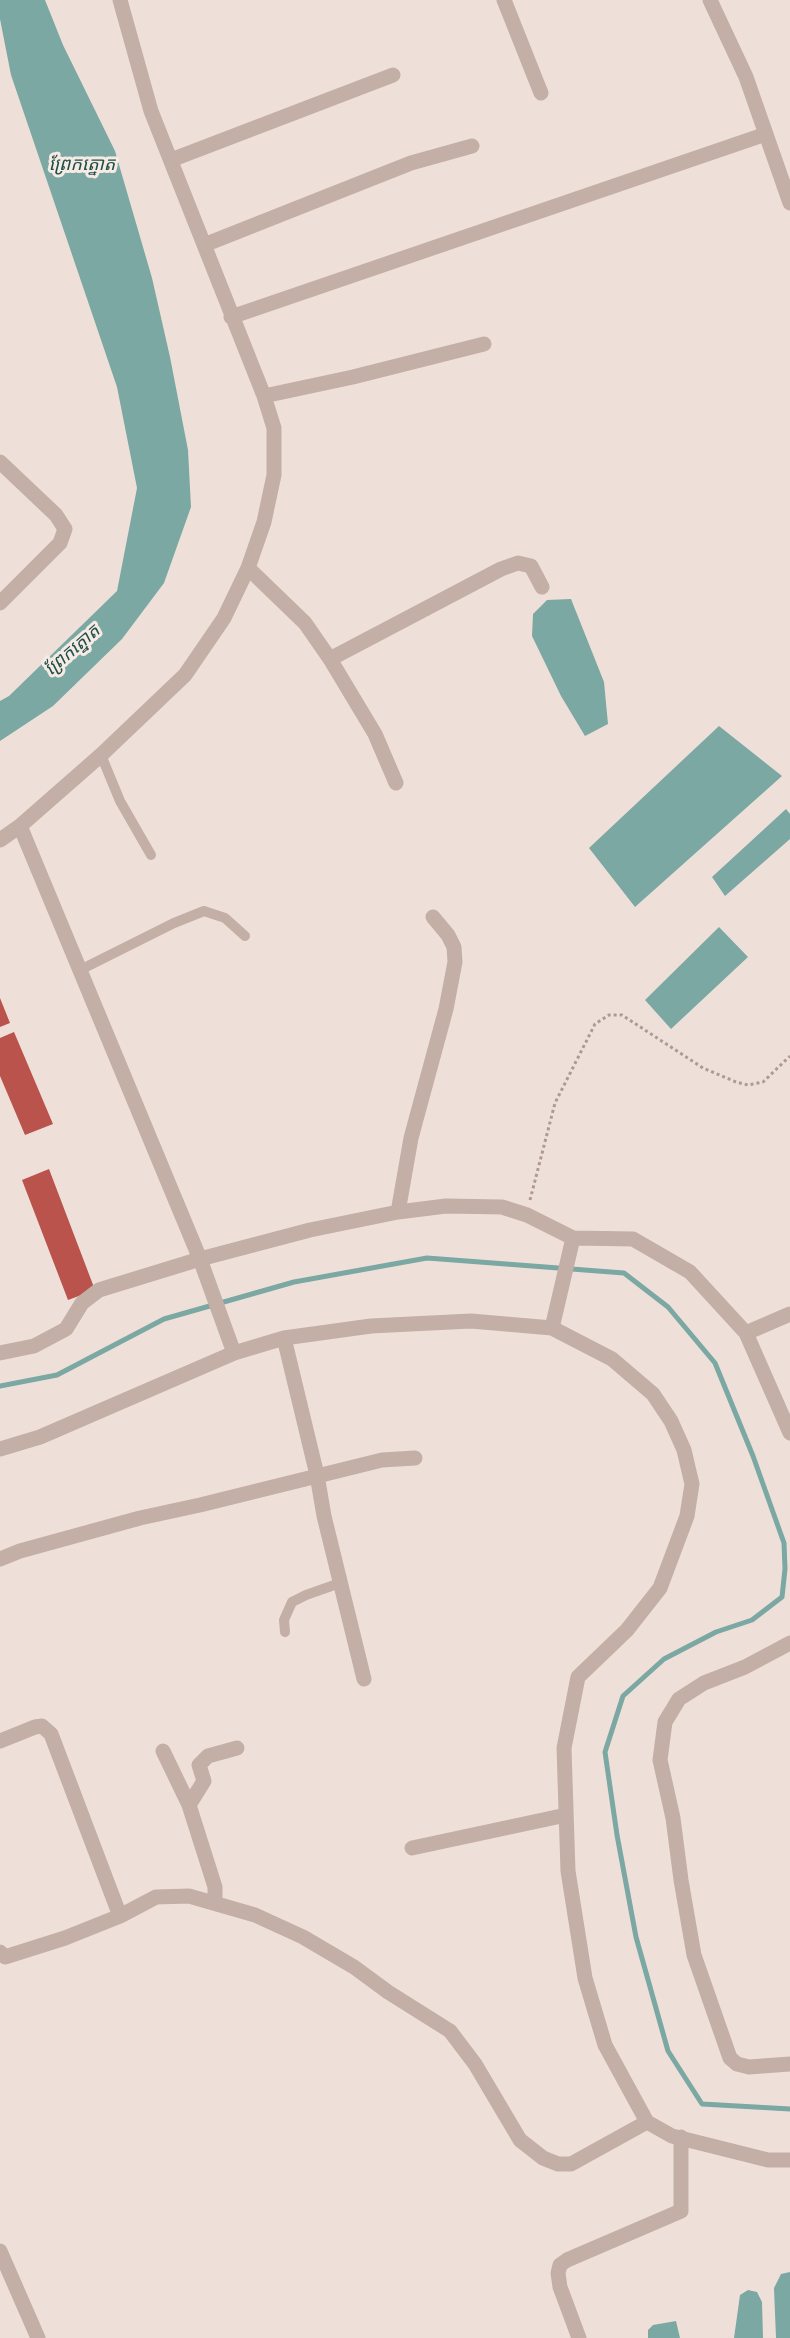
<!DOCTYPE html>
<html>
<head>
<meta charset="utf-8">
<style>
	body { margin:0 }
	canvas { display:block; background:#eee0d9 }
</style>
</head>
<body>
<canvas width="790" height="2338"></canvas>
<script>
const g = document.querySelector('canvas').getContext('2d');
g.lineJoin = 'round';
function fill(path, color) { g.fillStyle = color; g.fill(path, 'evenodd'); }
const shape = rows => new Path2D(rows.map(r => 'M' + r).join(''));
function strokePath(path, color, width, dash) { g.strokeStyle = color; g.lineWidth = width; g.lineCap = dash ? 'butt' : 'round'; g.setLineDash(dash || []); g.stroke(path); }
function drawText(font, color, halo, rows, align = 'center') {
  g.font = font + ' "Nunito Sans","Noto Sans Khmer",sans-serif'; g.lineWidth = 6; g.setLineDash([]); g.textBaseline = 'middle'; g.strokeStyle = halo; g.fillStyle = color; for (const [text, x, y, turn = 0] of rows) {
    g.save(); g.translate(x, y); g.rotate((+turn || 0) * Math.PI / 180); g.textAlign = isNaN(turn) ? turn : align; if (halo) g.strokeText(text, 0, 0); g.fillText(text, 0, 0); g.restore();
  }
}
const water = shape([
	[0,0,45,0,63,45,115,151,152,278,170,357,188,450,191,507,164,583,122,639,53,706,0,741,0,701,9,696,117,591,137,488,117,387,11,75,0,19],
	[571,599,604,682,608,724,585,736,561,696,532,636,533,614,547,600],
	[719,726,782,776,635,907,589,848],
	[786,809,790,814,790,839,725,896,712,877],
	[719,927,748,957,671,1029,645,1000],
	[790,2272,790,2338,776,2338,774,2288,781,2274],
	[748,2290,757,2292,762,2302,763,2338,734,2338,740,2295],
	[676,2321,680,2338,648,2338,648,2330,653,2325]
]);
const stream = shape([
	[0,1386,57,1375,164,1319,294,1282,427,1258,624,1273,668,1307,715,1363,753,1456,784,1543,785,1569,782,1597,752,1620,716,1632,664,1659,623,1696,605,1752,617,1835,636,1937,668,2051,702,2104,790,2109]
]);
const building = shape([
	[0,998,10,1023,0,1027],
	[14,1032,53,1124,25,1135,0,1076,0,1038],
	[49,1169,95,1290,68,1300,22,1180]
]);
const path = shape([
	[530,1200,555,1103,595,1024,609,1015,622,1015,703,1068,736,1082,748,1085,763,1082,790,1056]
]);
const lane = shape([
	[101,755,120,801,151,855],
	[80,970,174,923,204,911,225,918,245,936],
	[285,1632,284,1620,292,1602,306,1595,340,1583]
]);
const street = shape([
	[120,0,151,111,264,396,274,428,274,475,264,522,248,568,224,618,185,675,101,755,20,826,200,1259,234,1353],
	[504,0,541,93],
	[710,0,746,77,790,203],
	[171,160,393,75],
	[204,245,411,163,472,146],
	[231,317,766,134],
	[264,396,353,377,484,344],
	[0,462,56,515,65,529,60,543,0,603],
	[248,568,305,623,330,659,375,734,396,783],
	[330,659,501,569,518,563,531,566,542,587],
	[0,840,20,826],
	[398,1212,411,1138,446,1009,455,962,454,947,448,935,433,917],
	[552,1328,573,1238],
	[746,1333,790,1314],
	[284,1338,317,1475,324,1516,364,1679],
	[0,1353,34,1346,66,1329,82,1303,99,1290,200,1259,310,1230,398,1212,446,1206,502,1207,527,1215,573,1238,633,1239,690,1272,746,1333,790,1433],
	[0,1449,40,1437,234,1353,284,1338,371,1326,471,1321,552,1328,612,1359,653,1394,671,1421,684,1450,692,1484,687,1516,660,1588,627,1630,578,1677,564,1748,568,1871,585,1978,605,2045,647,2122,672,2136,768,2160,790,2160],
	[0,1559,20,1551,140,1518,200,1505,382,1460,415,1458],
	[790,1643,745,1667,704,1683,679,1699,665,1722,660,1760,673,1818,681,1880,694,1955,730,2058,737,2064,749,2067,790,2064],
	[0,1741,35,1727,42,1726,51,1734,120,1916],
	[163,1751,189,1805],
	[412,1848,566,1815],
	[215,1903,215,1887,189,1805,204,1781,199,1765,208,1756,237,1748],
	[0,1952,5,1957,65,1938,120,1916,156,1897,189,1896,255,1915,303,1937,354,1967,388,1992,450,2031,475,2064,520,2140,543,2158,558,2164,571,2164,647,2122],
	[0,2251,38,2338],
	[579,2338,560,2287,558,2273,560,2265,567,2260,681,2211,681,2137]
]);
const waterNames = [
	["ព្រែកត្នោត",82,166],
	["ព្រែកត្នោត",73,651,-41]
];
fill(water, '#7ba8a2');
strokePath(stream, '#7ba8a2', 5);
fill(building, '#b9534b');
strokePath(path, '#b09991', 3, [3, 3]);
strokePath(lane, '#c4afa6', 10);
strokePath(street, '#c4afa6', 15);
drawText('italic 18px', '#204e49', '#f6ebe4', waterNames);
</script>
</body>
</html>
